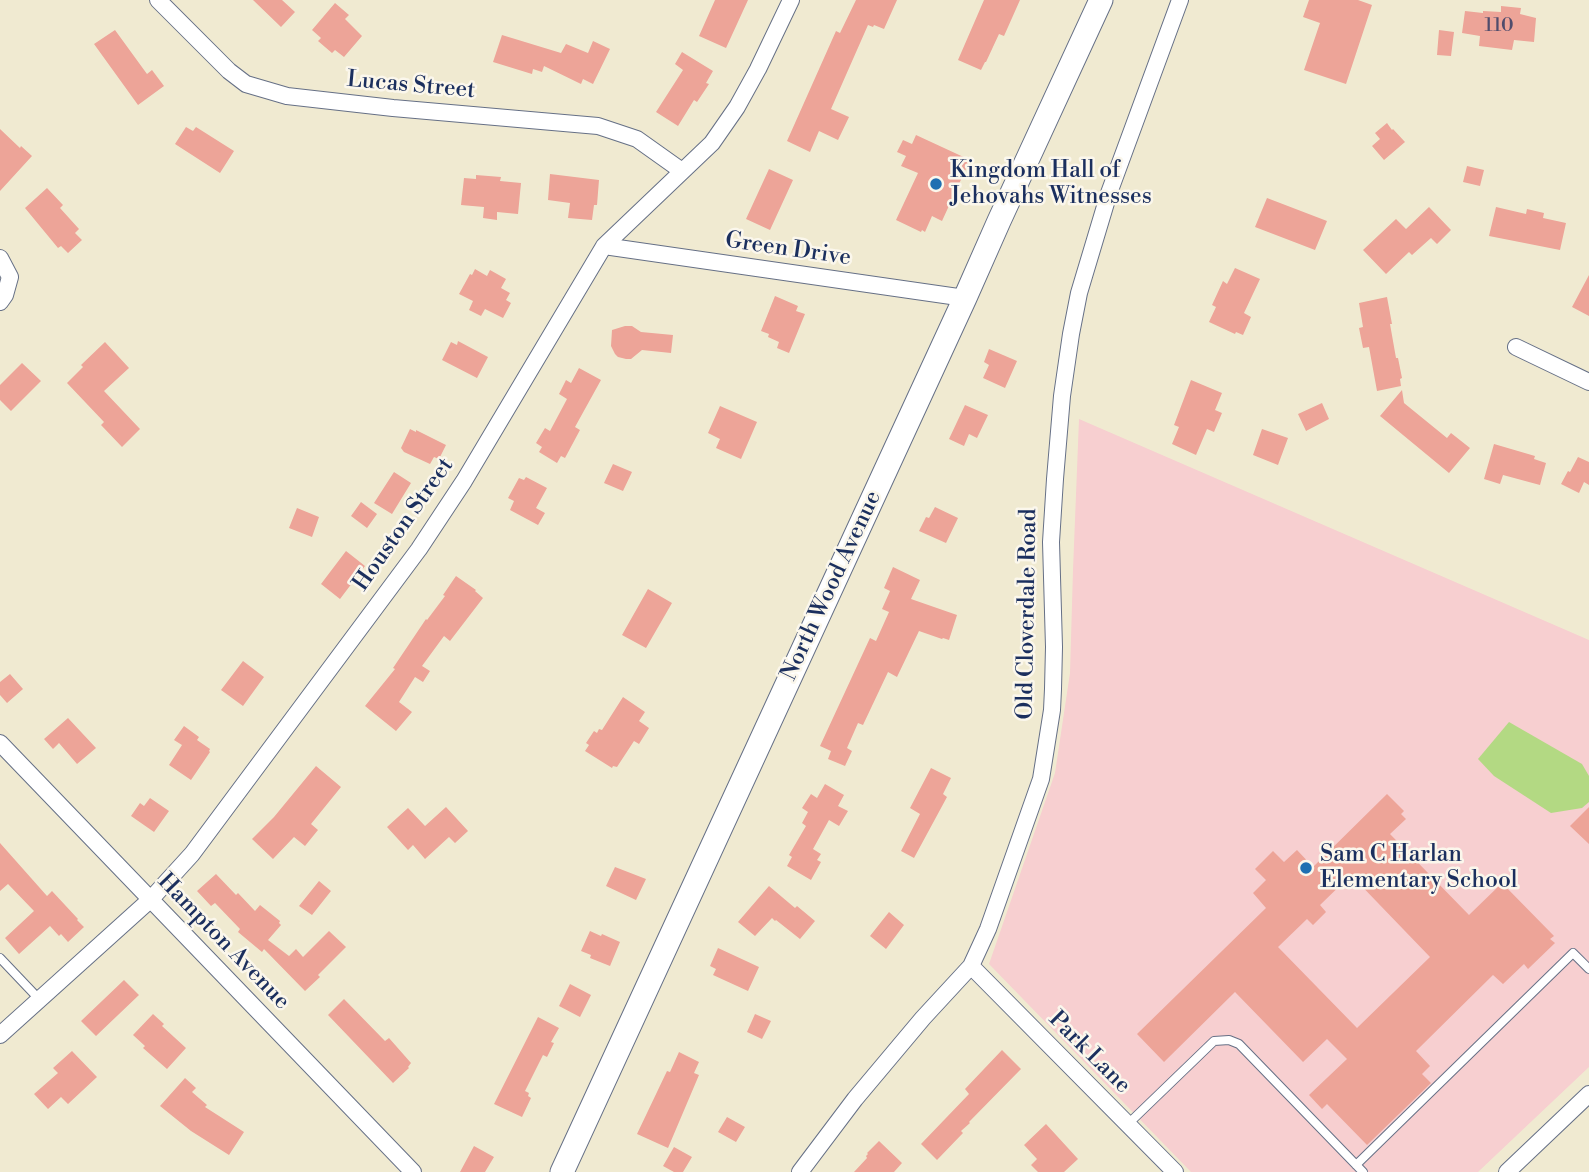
<!DOCTYPE html>
<html>
<head>
<meta charset="utf-8">
<style>
	body { margin:0 }
	canvas { display:block; background:#f0ead1 }
</style>
</head>
<body>
<canvas width="1589" height="1172"></canvas>
<script>
const g = document.querySelector('canvas').getContext('2d');
g.lineJoin = 'round';
function fill(path, color) { g.fillStyle = color; g.fill(path, 'evenodd'); }
const shape = rows => new Path2D(rows.map(r => 'M' + r).join(''));
function strokePath(path, color, width, dash) { g.strokeStyle = color; g.lineWidth = width; g.lineCap = dash ? 'butt' : 'round'; g.setLineDash(dash || []); g.stroke(path); }
function drawText(font, color, halo, rows, align = 'center') {
  g.font = font + ' "Libre Bodoni",serif'; g.lineWidth = 5; g.setLineDash([]); g.textBaseline = 'middle'; g.strokeStyle = halo; g.fillStyle = color; for (const [text, x, y, turn = 0] of rows) {
    g.save(); g.translate(x, y); g.rotate((+turn || 0) * Math.PI / 180); g.textAlign = isNaN(turn) ? turn : align; if (halo) g.strokeText(text, 0, 0); g.fillText(text, 0, 0); g.restore();
  }
}
const built = shape([
	[1079,419,1589,640,1589,1067,1478,1172,1191,1172,989,964,1055,773,1070,673,1073,570]
]);
const green = shape([
	[1509,722,1582,764,1589,776,1589,802,1582,808,1551,813,1494,776,1478,759]
]);
const building = shape([
	[253,0,282,0,295,12,281,27],
	[715,0,748,0,726,48,699,36],
	[856,0,897,0,884,29,874,25,873,27,868,25,831,109,849,117,838,140,819,131,810,152,787,141,836,31,840,33],
	[984,0,1020,0,1004,36,999,34,986,62,985,62,981,70,958,60],
	[1309,0,1358,0,1372,5,1346,84,1304,70,1320,23,1303,17],
	[335,3,349,15,345,19,362,36,344,57,335,50,332,53,318,41,321,38,312,30],
	[1501,6,1521,8,1520,14,1536,18,1534,42,1514,40,1512,50,1479,46,1480,36,1462,33,1465,11,1483,13,1483,11,1501,12],
	[115,30,147,74,152,70,164,86,138,105,94,44],
	[1439,30,1454,32,1451,56,1437,55],
	[502,35,561,53,566,44,588,53,593,41,610,49,593,84,583,79,581,84,544,66,542,72,533,69,532,74,493,62],
	[682,52,713,71,706,83,709,84,697,102,694,100,678,126,656,112,683,70,675,64],
	[1387,123,1392,130,1393,129,1405,142,1384,160,1372,146,1380,139,1375,133],
	[186,127,193,131,196,127,234,151,220,173,175,144],
	[0,129,20,148,21,146,32,156,0,191],
	[916,135,970,160,942,221,932,216,925,232,922,230,921,232,896,220,918,173,901,166,906,156,897,152,903,140,912,144],
	[1467,166,1484,170,1480,186,1463,182],
	[769,169,793,180,770,230,746,219],
	[550,174,599,180,597,205,594,205,592,220,568,218,570,203,548,200],
	[476,175,501,177,500,181,521,183,518,214,497,212,497,220,483,218,484,207,461,205,464,178,476,179],
	[47,188,63,205,60,208,79,229,75,233,82,240,68,253,61,246,58,248,25,208],
	[1267,198,1327,221,1315,250,1255,227],
	[1429,207,1451,230,1437,244,1431,238,1412,255,1409,252,1386,274,1363,250,1396,219,1406,229],
	[1496,207,1526,214,1527,209,1544,213,1543,218,1566,223,1560,250,1489,236],
	[1235,268,1260,279,1244,313,1251,317,1243,335,1236,332,1235,334,1209,322,1216,307,1212,305,1223,281,1227,284],
	[475,269,487,276,490,270,506,279,501,288,510,293,506,300,511,303,503,318,485,309,481,316,469,310,473,301,459,294,470,274,472,275],
	[1589,275,1589,316,1572,307],
	[775,296,798,306,796,311,805,314,789,353,777,348,779,342,768,337,769,334,761,331],
	[1387,297,1392,324,1390,324,1396,358,1398,358,1402,378,1400,379,1401,386,1377,391,1369,347,1363,348,1359,328,1363,327,1359,303],
	[625,326,632,326,641,332,673,335,671,353,642,350,631,359,626,359,618,357,615,354,611,346,612,330],
	[458,341,488,357,477,378,442,360,451,342,457,345],
	[105,342,129,368,104,391,140,429,122,447,101,425,104,422,67,383,83,367,81,365],
	[989,349,1017,361,1005,388,983,378,989,365,984,362],
	[22,363,41,381,11,411,0,400,0,385],
	[579,368,601,380,575,427,580,430,565,458,561,456,557,463,539,452,542,447,536,443,545,428,550,431,567,399,559,394,566,380,571,383],
	[1191,380,1222,393,1215,410,1222,413,1214,432,1207,429,1196,455,1172,444,1179,427,1174,425],
	[1402,390,1404,403,1447,438,1451,433,1470,448,1449,473,1380,416],
	[1322,403,1329,419,1306,431,1298,414],
	[965,405,988,415,977,438,969,434,964,446,949,439],
	[720,406,757,422,741,459,716,448,720,439,708,433],
	[410,429,416,432,416,430,446,445,439,459,434,457,430,464,404,452,401,448],
	[1262,429,1288,438,1278,465,1253,455],
	[1494,444,1535,456,1534,459,1546,463,1540,485,1503,475,1500,484,1484,479],
	[1578,457,1589,462,1589,485,1584,482,1579,493,1561,484,1568,471,1570,472],
	[613,464,632,472,623,491,604,483],
	[394,472,411,483,392,514,374,503],
	[526,477,547,488,536,508,545,513,538,525,510,510,514,501,508,498,519,478,524,480],
	[361,502,377,514,367,528,351,516],
	[935,507,958,518,946,543,919,531,926,517,929,518],
	[297,508,319,517,312,537,289,528],
	[346,551,365,566,340,599,321,584],
	[893,567,920,580,911,599,957,615,949,640,943,638,942,639,919,631,897,677,888,672,863,725,858,723,847,748,852,751,845,766,828,759,831,751,820,746,870,638,876,641,889,612,882,609,890,591,884,588],
	[456,576,476,590,475,591,483,598,450,641,444,636,422,666,430,671,423,682,415,677,399,702,412,712,396,731,365,706,395,669,393,668,426,619,427,620,445,596,443,595],
	[648,589,672,603,646,648,622,635],
	[243,661,264,677,243,706,221,690],
	[10,674,23,689,7,703,0,695,0,682],
	[623,697,645,712,639,721,649,728,639,744,634,741,617,767,613,766,612,768,585,751,589,745,586,743,594,731,597,733,599,729,602,730],
	[68,718,96,748,77,764,59,743,53,749,44,739],
	[184,726,199,737,197,740,210,749,209,751,210,752,191,780,169,765,182,745,174,740],
	[316,766,341,787,311,824,318,830,305,846,294,837,273,859,252,839,274,817],
	[931,768,951,778,943,794,947,797,914,858,901,851,920,814,910,808],
	[825,784,844,795,838,806,848,811,839,826,829,820,813,849,821,854,817,860,821,862,811,880,787,866,792,857,789,855,806,826,802,823,808,812,802,808,811,794,817,798],
	[1387,794,1404,811,1401,814,1406,819,1390,834,1469,915,1502,883,1554,936,1550,939,1555,943,1528,969,1524,964,1503,984,1493,975,1416,1051,1430,1066,1422,1074,1431,1083,1367,1145,1327,1104,1322,1109,1309,1095,1347,1059,1327,1039,1303,1062,1235,992,1164,1062,1137,1034,1266,908,1253,893,1266,880,1255,869,1273,851,1284,862,1297,850,1313,867],
	[1351,875,1430,957,1357,1028,1278,947,1307,919,1313,925,1326,912,1320,905],
	[150,798,169,811,154,832,131,816,140,803,144,806],
	[446,807,468,831,455,843,449,837,425,859,413,845,408,850,387,827,408,808,425,826],
	[1589,807,1589,844,1570,826],
	[0,843,47,896,52,891,78,919,77,920,84,927,68,942,61,934,59,936,50,926,19,954,5,938,34,911,8,884,0,891],
	[615,867,646,879,636,900,606,886],
	[216,874,236,895,238,893,255,911,260,905,280,921,279,923,281,925,268,940,289,956,296,949,303,957,329,931,346,947,318,975,320,977,305,991,264,949,262,952,238,932,240,929,215,903,211,906,197,891],
	[319,881,331,891,312,915,299,906],
	[769,886,795,908,797,906,815,921,800,939,776,920,775,921,772,918,755,936,738,922],
	[889,912,904,925,886,949,870,936],
	[590,931,601,936,602,934,620,942,610,966,590,958,591,955,581,951],
	[718,948,759,967,748,991,713,975,716,969,710,966],
	[124,980,139,995,96,1036,81,1021],
	[570,984,591,995,580,1017,559,1006],
	[344,999,385,1041,389,1038,411,1063,408,1067,409,1068,393,1083,328,1015],
	[153,1014,164,1024,162,1026,186,1048,167,1069,143,1048,145,1046,133,1035],
	[755,1014,771,1021,762,1039,747,1032],
	[538,1017,559,1028,551,1042,554,1043,547,1057,543,1055,525,1091,529,1093,528,1096,531,1098,522,1117,494,1104],
	[1002,1050,1021,1069,969,1122,970,1123,961,1131,963,1133,937,1160,921,1144,969,1094,965,1089],
	[72,1051,97,1077,68,1104,61,1097,48,1109,34,1094,58,1073,53,1068],
	[679,1052,699,1062,694,1073,699,1075,668,1148,637,1134,667,1071,670,1072],
	[185,1078,196,1088,192,1092,207,1105,205,1107,244,1132,229,1155,191,1131,160,1106],
	[727,1117,745,1127,736,1142,718,1132],
	[1046,1124,1078,1159,1064,1172,1038,1172,1031,1165,1037,1159,1024,1145],
	[879,1141,902,1163,894,1172,854,1172,867,1158,866,1156,868,1154,867,1153],
	[474,1146,494,1157,485,1172,460,1172],
	[674,1147,692,1157,683,1172,674,1172,663,1166]
]);
const lane = shape([
	[0,958,39,999],
	[1128,1124,1214,1041,1229,1040,1239,1044,1363,1172],
	[1356,1165,1573,953,1589,969]
]);
const street = shape([
	[158,0,229,71,246,84,287,96,393,108,598,126,637,139,682,171],
	[604,246,965,298],
	[0,258,10,277,5,295,0,302],
	[1516,347,1589,382],
	[0,743,413,1172],
	[971,966,1175,1172],
	[0,1035,151,899,192,854,419,549,464,481,604,246,712,143,737,107,758,69,791,0],
	[800,1172,855,1099,923,1018,971,966,988,929,1041,779,1052,710,1053,689,1054,647,1051,542,1055,479,1062,396,1071,334,1079,293,1109,193,1180,0],
	[1507,1172,1589,1094]
]);
const secondary = shape([
	[562,1172,965,298,999,221,1101,0]
]);
const markers = [
	[936,184,7,"#1f6fb2"],
	[1306,868,7,"#1f6fb2"]
];
const numberNames = [
	["110",1499,26]
];
const streetNames = [
	["Lucas Street",411,86,5],
	["Green Drive",788,250,8],
	["Houston Street",404,525,-55],
	["North Wood Avenue",832,586,-65],
	["Old Cloverdale Road",1028,614,-89],
	["Hampton Avenue",223,942,46],
	["Park Lane",1089,1053,45]
];
const poiNames = [
	["Kingdom Hall of",950,171],
	["Jehovahs Witnesses",950,197],
	["Sam C Harlan",1320,855],
	["Elementary School",1320,881]
];
fill(built, '#f7cfd0');
fill(green, '#b3d983');
fill(building, '#eda498');
strokePath(lane, '#667086', 10);
strokePath(street, '#667086', 18);
strokePath(secondary, '#667086', 25);
strokePath(lane, '#fff', 8);
strokePath(street, '#fff', 16);
strokePath(secondary, '#fff', 23);
for (const [x, y, r, color] of markers) { const dot = new Path2D(); dot.arc(x, y, r, 0, 2 * Math.PI); g.fillStyle = color; g.fill(dot); strokePath(dot, '#fbf7ec', 2.5); }
drawText('19px', '#504c6c', null, numberNames);
drawText('23px', '#1b2f5e', '#fbf7ec', streetNames);
drawText('23px', '#1b2f5e', '#fbf7ec', poiNames, 'left');
</script>
</body>
</html>
